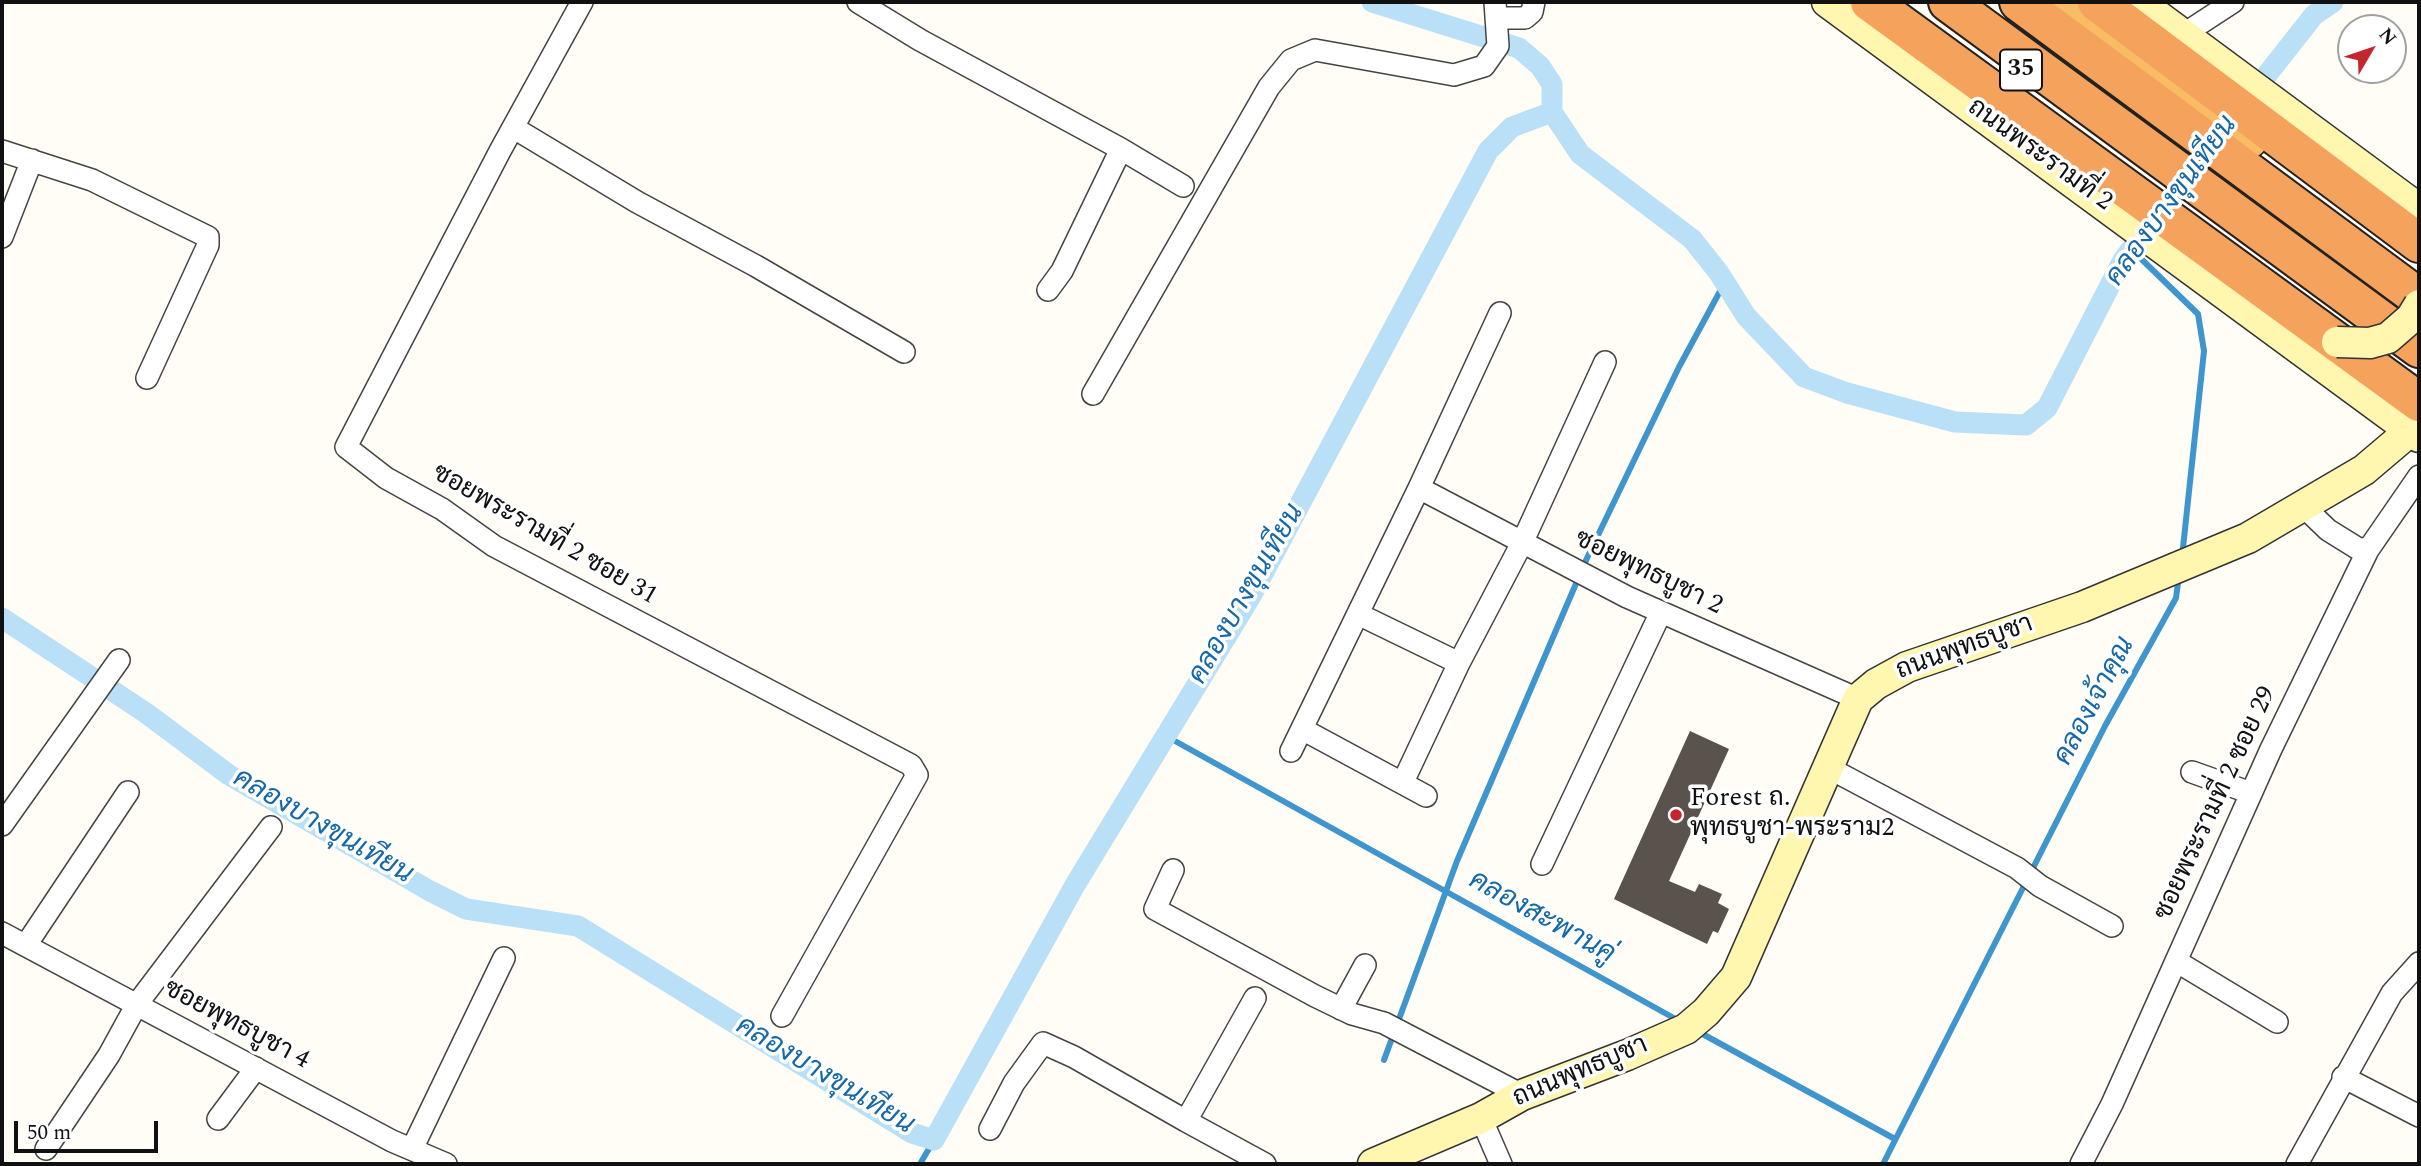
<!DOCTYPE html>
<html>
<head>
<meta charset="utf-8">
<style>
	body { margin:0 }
	#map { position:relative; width:2421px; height:1166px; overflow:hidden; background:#fffdf5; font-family:Spectral,serif }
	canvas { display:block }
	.frame { position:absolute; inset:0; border:4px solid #111; pointer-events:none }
	.north { position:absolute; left:2337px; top:14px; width:70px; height:70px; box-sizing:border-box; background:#fff; border:2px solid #a0a0a0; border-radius:50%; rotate:51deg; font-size:19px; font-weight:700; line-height:28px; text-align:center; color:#111 }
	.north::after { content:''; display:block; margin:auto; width:24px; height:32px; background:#c4262e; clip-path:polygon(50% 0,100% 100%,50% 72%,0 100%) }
	.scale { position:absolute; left:14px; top:1121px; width:144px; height:32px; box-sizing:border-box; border:4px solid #111; border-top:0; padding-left:9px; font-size:21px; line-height:24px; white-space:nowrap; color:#111; -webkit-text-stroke:5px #fff; paint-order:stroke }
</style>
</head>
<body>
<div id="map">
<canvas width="2421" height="1166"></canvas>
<div class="frame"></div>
<div class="north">N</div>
<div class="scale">50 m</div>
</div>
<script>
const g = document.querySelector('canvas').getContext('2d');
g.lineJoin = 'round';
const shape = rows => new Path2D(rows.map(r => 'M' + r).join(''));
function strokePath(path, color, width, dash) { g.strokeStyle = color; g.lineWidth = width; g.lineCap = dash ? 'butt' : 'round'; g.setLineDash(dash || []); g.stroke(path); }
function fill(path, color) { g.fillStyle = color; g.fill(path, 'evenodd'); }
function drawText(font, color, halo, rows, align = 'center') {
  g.font = font + ' Spectral,Sarabun,serif'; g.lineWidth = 7; g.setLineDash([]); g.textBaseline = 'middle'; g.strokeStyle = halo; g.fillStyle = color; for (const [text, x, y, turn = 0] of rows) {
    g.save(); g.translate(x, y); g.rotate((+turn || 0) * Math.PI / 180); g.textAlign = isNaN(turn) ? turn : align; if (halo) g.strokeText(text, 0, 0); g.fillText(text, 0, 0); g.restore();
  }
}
const stream = shape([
	[2131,249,2198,314,2204,351,2182,557],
	[1166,736,1681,1022],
	[1697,1031,1895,1139],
	[1384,1060,1457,861,1587,558,1679,367,1725,282],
	[920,1164,934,1140],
	[1883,1164,2105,726,2176,598,2179,575]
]);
const canal = shape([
	[1372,2,1519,48,1540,66,1552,84,1552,112],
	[2247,100,2314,15,2333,2],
	[2,618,146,713,229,775,430,891,466,909,578,926,912,1133,934,1140,1075,885,1251,596,1488,151,1512,127,1552,112,1580,154,1692,239,1719,273,1746,316,1804,377,1847,393,1955,422,2026,425,2047,408,2123,260,2193,170]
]);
const building = shape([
	[1690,731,1729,749,1669,881,1695,892,1699,884,1722,894,1718,903,1729,909,1718,933,1713,931,1707,944,1614,899]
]);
const minor = shape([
	[582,2,500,151,346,447,386,478,442,509,494,546,911,765,917,775,782,1016],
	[858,2,920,40,1121,149,1062,271,1048,290],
	[1497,18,1525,18,1532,12,1534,2],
	[2184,34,2233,2],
	[514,128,637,202,756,266,904,352],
	[1121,149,1183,186],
	[2,151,92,180,208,237,208,245,147,378],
	[2,237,32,160],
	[1093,394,1269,87,1291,60,1315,50,1454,75,1484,66,1498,46,1495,2],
	[1419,488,1627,597,1858,699],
	[2303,506,2328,530,2357,548,2368,550],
	[1358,614,1459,663],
	[1302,729,1426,796],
	[1291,751,1419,488,1500,313],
	[1829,768,2017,868,2040,886,2112,926],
	[2192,772,2251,793],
	[1403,782,1459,663,1522,543,1605,362],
	[2,825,119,660],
	[1542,864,1661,612],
	[1173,870,1155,909,1315,996,1352,1014,1384,1023,1522,1095],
	[2,933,392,1141,446,1164],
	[26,945,128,792],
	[2176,961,2277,1022],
	[1255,998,1186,1121,1265,1164],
	[1341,1009,1365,965],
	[2343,1077,2419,1116],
	[1481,1118,1501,1164],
	[218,1119,256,1068],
	[990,1129,1014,1083,1043,1043,1074,1057,1186,1121],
	[46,1149,109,1055,137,1004,271,827],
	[412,1149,504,958],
	[2081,1164,2112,1104,2271,749,2368,550,2419,476],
	[2297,1164,2392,993,2419,963]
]);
const secondary = shape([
	[1827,2,2419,437],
	[2139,2,2419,209],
	[1373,1164,1481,1118,1522,1095,1627,1055,1686,1029,1706,1012,1736,977,1858,699,1876,684,1907,667,2082,607,2248,538,2364,470,2410,431]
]);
const trunk = shape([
	[2061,2,2250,140]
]);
const motorway = shape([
	[1870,2,2419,402],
	[1948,2,2419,348],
	[2019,2,2419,298],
	[2097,2,2419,243]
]);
const secondaryBridge = shape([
	[2337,342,2370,343,2388,338,2411,318,2419,305]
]);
const markers = [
	[1676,815,7,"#c4262e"]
];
const shields = [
	[2021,70,42]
];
const shieldNames = [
	["35",2021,70]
];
const streetNames = [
	["ถนนพระรามที่ 2",2039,156,36],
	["ซอยพระรามที่ 2 ซอย 31",544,536,30],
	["ซอยพุทธบูชา 2",1648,574,26],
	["ถนนพุทธบูชา",1965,649,-20],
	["ซอยพระรามที่ 2 ซอย 29",2217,804,-65],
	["ซอยพุทธบูชา 4",236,1026,28],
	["ถนนพุทธบูชา",1581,1073,-23]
];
const poiNames = [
	["Forest ถ.",1690,800],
	["พุทธบูชา-พระราม2",1690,830]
];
const waterNames = [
	["คลองบางขุนเทียน",2173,202,-54],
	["คลองบางขุนเทียน",1248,595,-60],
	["คลองเจ้าคุณ",2096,702,-62],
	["คลองบางขุนเทียน",322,828,30],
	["คลองสะพานคู่",1541,919,29],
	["คลองบางขุนเทียน",824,1077,31]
];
strokePath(stream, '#3f96cf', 6);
strokePath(canal, '#b9e0f7', 21);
fill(building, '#5a524d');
strokePath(minor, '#444', 24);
strokePath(secondary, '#333', 33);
strokePath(trunk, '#222', 38);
strokePath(motorway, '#222', 42);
strokePath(minor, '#fff', 21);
strokePath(secondary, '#fff6b0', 30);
strokePath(trunk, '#f7bc64', 35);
strokePath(motorway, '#f5a25d', 38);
strokePath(secondaryBridge, '#333', 33, []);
strokePath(secondaryBridge, '#fff6b0', 30);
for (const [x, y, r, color] of markers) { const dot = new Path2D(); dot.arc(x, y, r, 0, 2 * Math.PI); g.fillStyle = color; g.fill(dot); strokePath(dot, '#fff', 2.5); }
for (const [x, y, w] of shields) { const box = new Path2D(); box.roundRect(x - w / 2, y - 20.5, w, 41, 5); g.fillStyle = '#fff'; g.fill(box); strokePath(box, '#111', 2); }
drawText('bold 24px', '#111', null, shieldNames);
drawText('26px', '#111', '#fff', streetNames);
drawText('26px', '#111', '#fff', poiNames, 'left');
drawText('italic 28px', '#1768a6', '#fff', waterNames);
</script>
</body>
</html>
